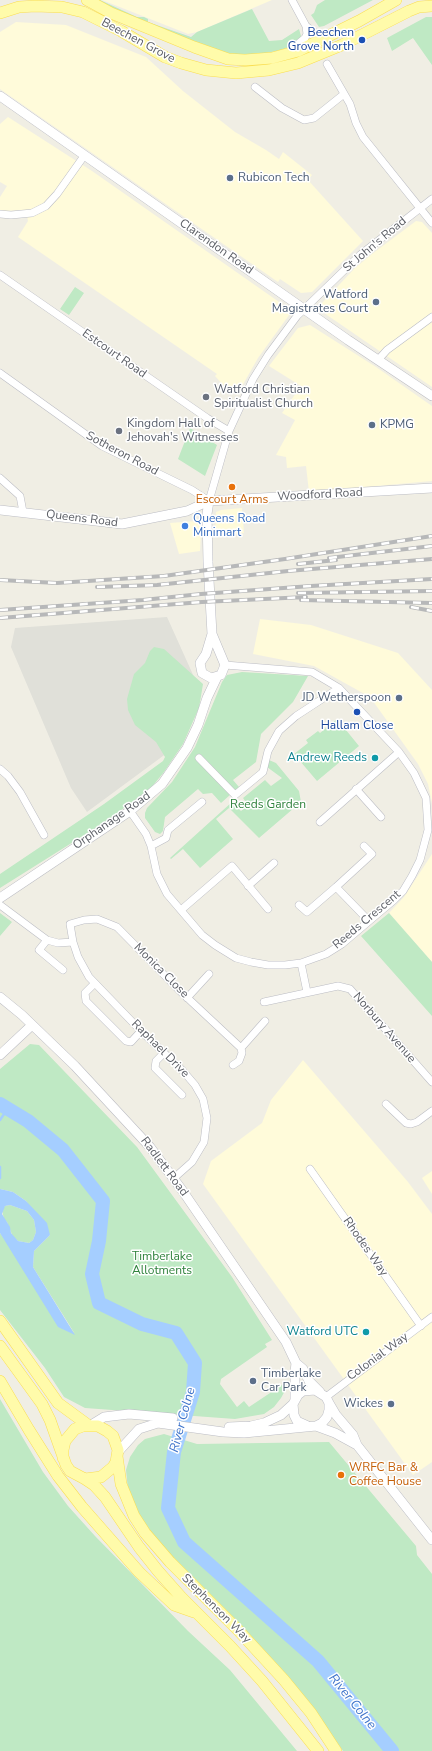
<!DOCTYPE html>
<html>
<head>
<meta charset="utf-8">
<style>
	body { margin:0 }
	canvas { display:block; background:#f0eee4 }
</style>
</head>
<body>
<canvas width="432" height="1751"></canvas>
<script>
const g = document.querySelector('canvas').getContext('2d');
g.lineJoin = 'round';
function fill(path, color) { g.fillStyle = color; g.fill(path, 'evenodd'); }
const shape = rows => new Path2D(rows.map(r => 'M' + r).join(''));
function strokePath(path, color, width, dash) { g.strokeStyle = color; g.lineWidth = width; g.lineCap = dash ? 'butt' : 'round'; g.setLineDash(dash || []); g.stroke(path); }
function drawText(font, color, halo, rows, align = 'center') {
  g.font = font + ' "Nunito Sans",sans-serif'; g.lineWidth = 3; g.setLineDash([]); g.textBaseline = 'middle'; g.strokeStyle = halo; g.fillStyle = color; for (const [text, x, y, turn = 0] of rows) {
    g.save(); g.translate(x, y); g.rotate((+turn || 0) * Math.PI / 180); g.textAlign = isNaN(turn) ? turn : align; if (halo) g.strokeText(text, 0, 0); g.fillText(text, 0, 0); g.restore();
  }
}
const commercial = shape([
	[102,0,272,0,197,32,188,34],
	[16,22,66,25,146,57,183,91,235,132,266,150,279,159,283,152,312,175,308,180,363,241,312,292,301,293,280,279,278,282,0,89,0,32],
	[8,117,92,171,292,311,258,358,237,395,225,387,215,376,217,374,18,237,28,221,26,210,0,211,0,197,7,186,0,182,0,124],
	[416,221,422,222,432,233,432,387,324,313,320,307,322,303,355,268,372,254],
	[310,325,376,367,432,406,432,481,309,492,306,466,287,468,286,457,276,455,295,420,282,413,301,386,269,366,298,328],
	[242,508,244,533,215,536,216,512,221,510],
	[196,521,199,522,201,531,200,551,179,554,170,523],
	[260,619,311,625,398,653,432,690,432,803,428,784,418,764,370,697,314,666,253,654],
	[432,854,432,962,389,913,404,897],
	[303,1060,408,1182,432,1214,432,1462,413,1475,203,1184,211,1161,262,1123,271,1100],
	[432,1171,432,1194,422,1178]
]);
const industrial = shape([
	[167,617,194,677,167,753,87,812,71,788,11,647,15,628]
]);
const green = shape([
	[94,0,100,0,137,17,144,17,148,19,148,22,191,37,197,32,252,9,269,41,282,40,299,29,301,36,300,39,292,46,282,50,266,53,235,56,217,52],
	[325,0,373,0,324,26,319,27,311,15,314,13,317,5],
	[426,17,432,17,432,65,413,38,392,51,387,38],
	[75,287,84,293,69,315,60,309],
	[190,428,217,445,205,476,178,459],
	[154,647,164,649,203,684,199,708,183,744,164,772,151,788,105,822,0,888,0,874,104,804,163,761,165,757,156,742,135,725,128,710,127,699,134,674,145,663,150,651],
	[242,672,308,676,293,702,261,734,256,762,233,780,239,787,221,803,212,793,203,794,198,789,165,817,163,831,160,834,155,832,145,818,145,813,147,808,172,782,195,747,222,682,227,675],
	[337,719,359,746,317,781,294,754,308,743,306,740,318,731,320,733],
	[269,760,276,763,299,791,301,802,259,838,229,808,216,819,233,839,200,868,183,849,171,859,170,858,232,802,241,811,248,805,243,798,265,780,271,786,282,778,267,767],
	[0,913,12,922,0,936],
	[389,913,432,962,432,1016,361,936],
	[30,1044,39,1045,137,1147,232,1277,272,1340,265,1344,267,1347,221,1379,220,1384,237,1407,244,1401,249,1407,285,1383,286,1389,281,1398,274,1407,264,1414,235,1419,85,1408,64,1397,45,1368,0,1310,0,1233,75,1334,33,1267,34,1251,50,1235,26,1201,13,1192,0,1189,0,1069],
	[10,1205,27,1211,34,1220,36,1232,33,1240,29,1243,18,1241,13,1237,7,1222,4,1220,2,1209,5,1206],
	[0,1399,43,1472,68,1506,95,1536,188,1631,230,1670,297,1751,0,1751],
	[164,1434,197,1444,329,1442,416,1546,417,1555,432,1574,432,1751,343,1751,308,1702,154,1540,136,1511,128,1490,126,1470,130,1457,138,1445,145,1439]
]);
const water = shape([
	[0,1189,13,1192,26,1201,47,1223,50,1235,34,1251,33,1267,75,1335,58,1327,0,1233],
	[10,1205,27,1211,34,1220,36,1232,33,1240,29,1243,18,1241,11,1233,10,1227,2,1214,5,1206]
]);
const stream = shape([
	[0,1120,8,1108],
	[0,1167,0,1178]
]);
const river = shape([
	[0,1104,28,1121,63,1150,103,1201,99,1241,92,1274,99,1303,142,1324,176,1333,195,1363,193,1392,174,1452,168,1508,184,1542,318,1661,392,1751]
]);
const minor = shape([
	[292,0,306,26],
	[292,49,305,38,307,34,306,26,318,35,328,36],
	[327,64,350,104,356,123,363,137,432,223],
	[255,87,282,108,304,120,314,118,344,94],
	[0,214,11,215,32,213,46,206,57,194,84,156],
	[0,275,207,418,229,431],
	[378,360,387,350,432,317],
	[0,373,102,446,192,490,209,501,229,431,253,379,268,355,297,316,360,255,432,199],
	[0,478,20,496,23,512],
	[199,758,235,795,263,772,268,751,279,731,296,716,339,688],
	[0,769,8,776,20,792,44,835],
	[356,789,381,817],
	[130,811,146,834,151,846,157,874,167,894,202,935,215,945,236,958,251,962,268,965,285,965,301,963,326,954,342,944,394,900,403,891,412,876,420,860,428,830,426,798,414,773,399,752,339,688,312,672,225,665],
	[320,822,399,752],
	[151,846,166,838,168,830,202,802],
	[248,886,274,863],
	[336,887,369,921],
	[0,905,47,940,58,943,73,942],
	[299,905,307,912,336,887,372,854,364,846],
	[181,910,232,866,268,909],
	[47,940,39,950,63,970],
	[301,963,307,992],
	[94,984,85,993,86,1001,126,1041,131,1042,141,1031],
	[187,998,209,974],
	[264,1002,338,986,350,989,432,1082],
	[164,1053,156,1061,155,1068,182,1095],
	[233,1065,239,1061,242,1053,241,1048,265,1021],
	[386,1104,406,1123,411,1124,417,1122,432,1111],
	[310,1169,421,1326],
	[174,1178,192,1162,204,1142,207,1118,203,1099,195,1085,183,1071,141,1031,89,977,78,957,73,942,70,924,84,920,97,919,117,927,179,990,241,1048],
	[326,1397,432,1317]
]);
const tertiary = shape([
	[0,96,348,340,432,396],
	[209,501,207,514,208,562,212,634,206,654,200,663,202,673,211,678,221,675,225,665,212,634],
	[0,510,122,524,187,511,209,501,432,488],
	[0,898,130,811,162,784,187,748,198,725,207,698,217,677],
	[0,997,22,1015,75,1066,150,1147,182,1190,286,1342,296,1363,303,1369,309,1381,320,1392],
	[0,1055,32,1025],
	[295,1399,295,1372,296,1363],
	[329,1403,336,1415,353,1435,357,1445,432,1540],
	[91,1425,104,1417,129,1414,173,1418],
	[316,1426,335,1433,357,1445],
	[229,1427,251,1426,264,1423,281,1415,293,1404],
	[118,1452,139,1429,158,1423,223,1432,244,1433,316,1426,322,1423,327,1417,329,1410,329,1403,326,1397,315,1390,303,1391,298,1395,293,1404,294,1415,297,1421,308,1426]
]);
const primary = shape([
	[87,0,111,13,194,47,228,59,245,60,272,58,298,51,359,21,396,0],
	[0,13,19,7,35,6,62,7,83,12,121,31,165,57,181,63,206,70,236,73,269,70,298,63,342,45,409,11,419,7,432,6],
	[0,1321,58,1403,88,1425],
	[0,1346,42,1404,50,1420,66,1465,70,1471,85,1479,101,1477,113,1467,116,1462,118,1450,113,1436,107,1431,98,1426,83,1426,75,1429,65,1441,63,1450,63,1458],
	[0,1381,29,1430,58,1476,82,1507,139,1572,174,1605,194,1612],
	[117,1456,121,1484,134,1516,145,1533,170,1562,238,1630,284,1680,311,1713,336,1751],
	[85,1479,94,1485,105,1497,139,1547,158,1571,181,1597,230,1646,262,1681,318,1751]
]);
const rail = shape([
	[329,558,432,546],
	[298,564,336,560],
	[0,580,57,583,164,576,285,559,432,536],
	[97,587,157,585,288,571,432,559],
	[298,593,432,591],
	[301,600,432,603],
	[411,607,432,611],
	[0,610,143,600,201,594,311,586,432,579],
	[0,618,202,602,306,597]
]);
const markers = [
	[362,40,4,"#1a4fb4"],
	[230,178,4,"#5c6f8a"],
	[376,302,4,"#5c6f8a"],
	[206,397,4,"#6b7280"],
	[372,425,4,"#5c6f8a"],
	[119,431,4,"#6b7280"],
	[232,487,4,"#e8710a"],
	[185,526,4,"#3f7fe0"],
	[399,698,4,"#5c6f8a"],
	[357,712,4,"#1a4fb4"],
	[375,758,4,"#0f9aa8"],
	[366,1332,4,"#0f9aa8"],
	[253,1381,4,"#5c6f8a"],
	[391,1404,4,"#5c6f8a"],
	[341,1475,4,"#e8710a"]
];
const transitNames = [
	["Beechen",354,33],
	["Grove North",354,47],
	["Hallam Close",357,726,"center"]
];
const streetNames = [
	["Beechen Grove",138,41,28],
	["St John's Road",375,245,-40],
	["Clarendon Road",216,247,35],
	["Estcourt Road",114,354,35],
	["Sotheron Road",122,454,28],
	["Woodford Road",320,495,-3],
	["Queens Road",82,519,7],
	["Orphanage Road",112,821,-35],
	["Reeds Crescent",367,920,-40],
	["Monica Close",161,971,45],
	["Norbury Avenue",384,1028,49],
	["Raphael Drive",160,1049,45],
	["Radlett Road",164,1167,53],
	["Rhodes Way",365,1247,55],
	["Colonial Way",378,1357,-36],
	["Stephenson Way",216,1609,45]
];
const serviceNames = [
	["Rubicon Tech",238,178],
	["Watford",368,295,"right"],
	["Magistrates Court",368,309,"right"],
	["KPMG",380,425],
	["JD Wetherspoon",391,698,"right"],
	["Timberlake",261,1374],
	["Car Park",261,1388],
	["Wickes",383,1404,"right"]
];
const worshipNames = [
	["Watford Christian",214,390],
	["Spiritualist Church",214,404],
	["Kingdom Hall of",127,424],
	["Jehovah's Witnesses",127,438]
];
const foodNames = [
	["Escourt Arms",232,500],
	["WRFC Bar &",349,1468,"left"],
	["Coffee House",349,1482,"left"]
];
const shopNames = [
	["Queens Road",193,519],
	["Minimart",193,533]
];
const cultureNames = [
	["Andrew Reeds",367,758],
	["Watford UTC",358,1332]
];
const parkNames = [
	["Reeds Garden",268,805],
	["Timberlake",162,1257],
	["Allotments",162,1271]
];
const waterNames = [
	["River Colne",183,1420,-75],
	["River Colne",352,1702,51]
];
fill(commercial, '#fffbda');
fill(industrial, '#e0e0d9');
fill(green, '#bfe9c4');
fill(water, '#a5ceff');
strokePath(stream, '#a5ceff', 2.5);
strokePath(river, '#a5ceff', 14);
strokePath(minor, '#bcbdc4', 8);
strokePath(tertiary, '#bcbdc4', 10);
strokePath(primary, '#fade53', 12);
strokePath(minor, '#fff', 7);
strokePath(tertiary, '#fff', 9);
strokePath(primary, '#fffbaa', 11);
strokePath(rail, '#b7b8b9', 4);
strokePath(rail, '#fff', 2.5, [8]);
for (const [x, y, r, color] of markers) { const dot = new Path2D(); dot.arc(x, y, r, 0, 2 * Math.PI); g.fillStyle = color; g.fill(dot); strokePath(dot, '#fff', 1.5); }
drawText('12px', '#164399', '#fff', transitNames, 'right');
drawText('12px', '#5c5f66', '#fff', streetNames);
drawText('12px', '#4e5e75', '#fff', serviceNames, 'left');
drawText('12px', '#5b616d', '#fff', worshipNames, 'left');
drawText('12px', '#c56008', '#fff', foodNames);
drawText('12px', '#366cbe', '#fff', shopNames, 'left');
drawText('12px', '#0d838f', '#fff', cultureNames, 'right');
drawText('12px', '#2f823c', '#fff', parkNames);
drawText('italic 13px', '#3f74cb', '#fff', waterNames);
</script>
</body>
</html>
